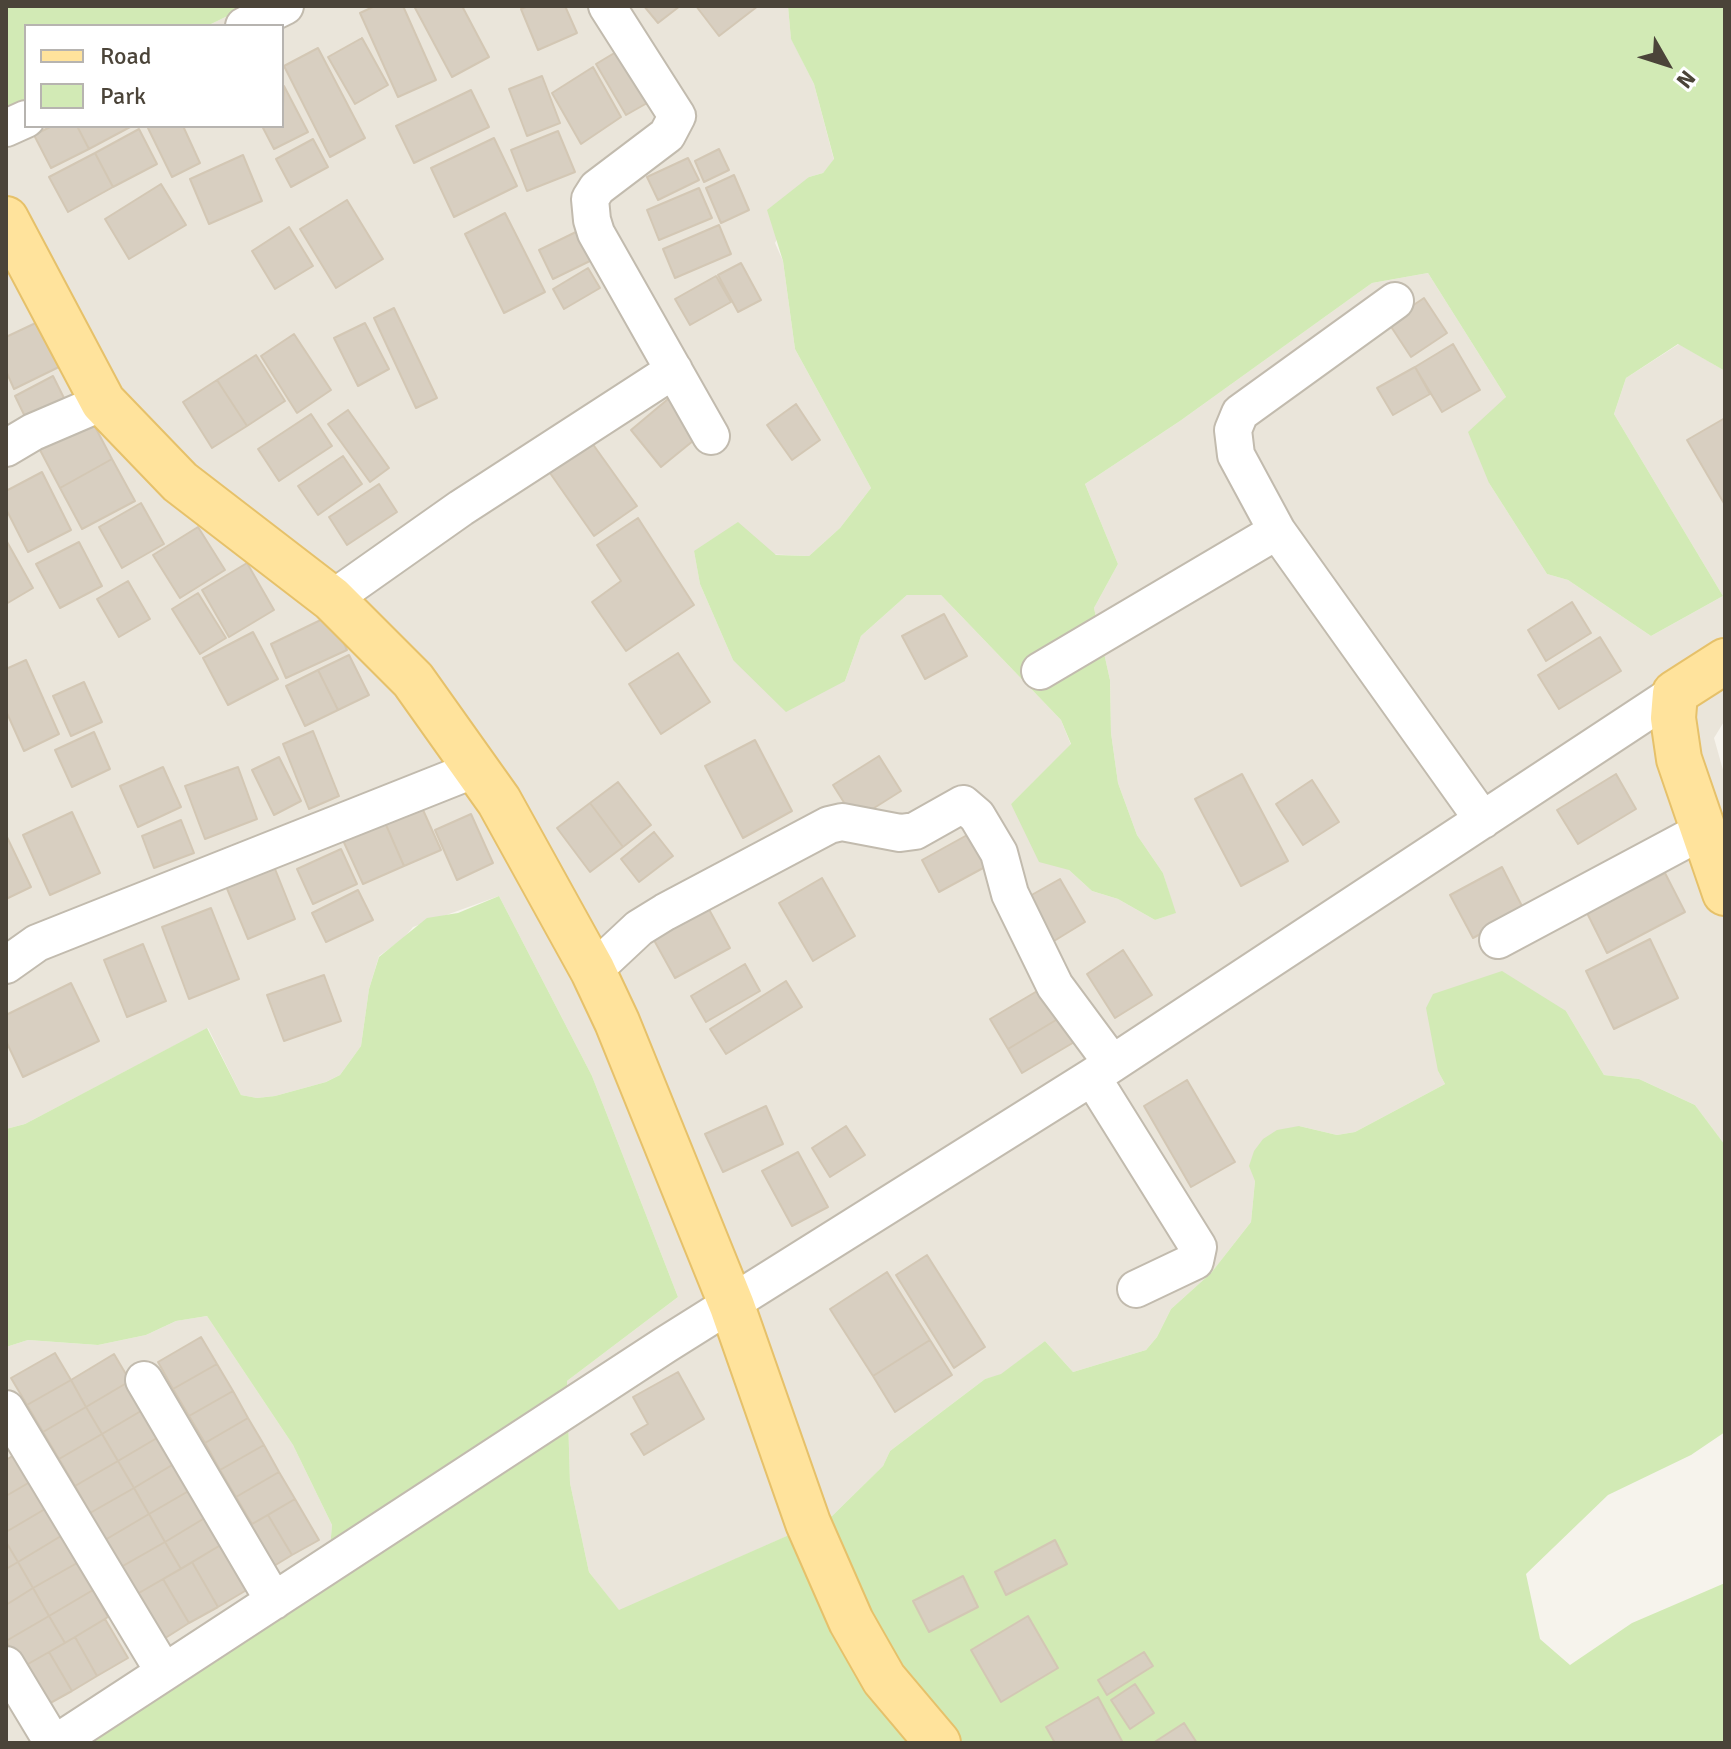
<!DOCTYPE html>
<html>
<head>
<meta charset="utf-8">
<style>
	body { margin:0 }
	#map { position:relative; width:1731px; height:1749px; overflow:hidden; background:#f6f3ec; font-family:Signika,sans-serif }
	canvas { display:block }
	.frame { position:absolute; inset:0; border:8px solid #4b4439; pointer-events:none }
	.legend { position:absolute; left:24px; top:24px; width:260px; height:104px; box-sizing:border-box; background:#fff; border:2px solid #b7b4b0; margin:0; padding:10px 14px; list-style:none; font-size:24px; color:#4b4439 }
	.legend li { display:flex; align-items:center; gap:16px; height:40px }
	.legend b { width:40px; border:2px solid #b7b4b0 }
	.north { position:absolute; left:1627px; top:24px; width:80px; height:80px; -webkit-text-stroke:6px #fff; paint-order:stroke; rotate:129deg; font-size:22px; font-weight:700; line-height:32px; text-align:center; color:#4b4439 }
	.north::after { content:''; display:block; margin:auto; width:28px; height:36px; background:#4b4439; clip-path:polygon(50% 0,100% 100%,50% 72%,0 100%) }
</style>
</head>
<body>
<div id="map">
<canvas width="1731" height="1749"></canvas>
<div class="frame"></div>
<ul class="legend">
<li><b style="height:10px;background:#ffe39c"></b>Road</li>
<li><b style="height:22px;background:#d2eab5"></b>Park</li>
</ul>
<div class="north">N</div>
</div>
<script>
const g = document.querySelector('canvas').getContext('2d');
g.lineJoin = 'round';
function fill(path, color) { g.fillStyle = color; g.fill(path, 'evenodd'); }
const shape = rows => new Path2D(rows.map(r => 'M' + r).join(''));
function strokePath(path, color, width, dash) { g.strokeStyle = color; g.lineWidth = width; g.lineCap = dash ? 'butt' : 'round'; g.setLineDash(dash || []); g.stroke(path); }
const residential = shape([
	[248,6,788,6,791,38,814,84,834,160,823,173,809,177,775,243,783,261,795,349,871,488,840,528,809,556,694,551,700,584,733,660,845,681,861,636,907,595,941,595,1061,720,1071,745,1011,804,1069,870,1092,891,1118,899,1155,920,1175,913,1163,873,1137,835,1118,783,1111,733,1110,680,1094,608,1118,564,1085,484,1180,421,1372,283,1428,273,1506,397,1489,483,1547,574,1568,580,1651,636,1723,596,1614,414,1626,378,1679,344,1725,371,1725,720,1714,738,1725,777,1725,1145,1695,1105,1639,1079,1604,1075,1566,1011,1438,1071,1445,1084,1355,1132,1337,1135,1299,1126,1255,1181,1251,1222,1211,1273,1171,1309,1157,1337,1146,1350,1073,1372,1045,1341,1001,1375,985,1379,890,1451,883,1466,832,1516,619,1611,589,1572,570,1483,567,1381,678,1297,592,1076,499,896,413,927,403,939,379,956,369,989,361,1046,340,1075,326,1082,275,1096,257,1098,241,1095,208,1028,25,1124,6,1129,6,106,26,100,26,126,282,126,282,26,207,26],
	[207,1316,293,1445,332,1525,328,1571,64,1743,6,1743,6,1347,28,1340,98,1345,146,1335,176,1321]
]);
const green = shape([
	[6,6,248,6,207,26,26,26,26,100,6,106],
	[788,6,1725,6,1725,371,1678,344,1626,378,1614,414,1723,596,1651,636,1568,580,1547,574,1489,483,1468,432,1506,397,1428,273,1372,283,1180,421,1085,484,1118,564,1094,608,1110,680,1111,733,1118,783,1137,835,1163,873,1176,913,1155,920,1118,899,1092,891,1069,870,1039,862,1011,804,1071,744,1061,720,941,595,907,595,861,636,845,681,786,712,733,660,700,584,694,551,738,522,776,555,809,556,840,528,871,488,795,349,783,261,767,210,809,177,823,173,834,159,814,84,791,39],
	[499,896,592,1076,678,1297,567,1381,570,1483,589,1572,619,1610,832,1516,883,1466,890,1451,985,1379,1001,1374,1045,1341,1073,1372,1146,1350,1157,1337,1171,1309,1211,1273,1251,1222,1255,1181,1249,1166,1254,1151,1263,1139,1277,1130,1299,1126,1337,1135,1355,1132,1445,1084,1438,1071,1426,1008,1433,994,1502,971,1566,1011,1604,1075,1639,1079,1695,1105,1725,1145,1725,1432,1691,1455,1608,1495,1526,1574,1540,1639,1570,1665,1632,1623,1725,1583,1725,1743,64,1743,328,1571,332,1525,293,1445,207,1316,176,1321,146,1335,98,1345,28,1340,6,1347,6,1129,25,1124,207,1028,241,1095,257,1098,275,1096,326,1082,340,1075,361,1046,369,989,379,957,427,918,458,913]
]);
const building = shape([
	[375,6,403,6,436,80,398,97,360,13,375,6],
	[414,6,462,6,489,57,452,77,414,6],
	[528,6,565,6,577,33,538,50,521,9,528,6],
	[644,6,680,6,658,23,644,6],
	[696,6,758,6,719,36,696,6],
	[362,38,388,85,355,104,328,57,362,38],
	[626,46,656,98,626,115,596,64,626,46],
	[318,48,365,138,330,157,284,66,318,48],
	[593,67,621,117,581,144,552,93,593,67],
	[542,76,560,123,527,136,509,89,542,76],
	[284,86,308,132,274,149,262,126,282,126,284,86],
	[471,90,489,127,414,163,396,126,471,90],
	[52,126,77,126,89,149,51,168,34,135,52,126],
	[77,126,132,126,89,149,77,126],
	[147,126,183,126,200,163,172,177,147,126],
	[139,129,157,164,113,187,95,153,139,129],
	[558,131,575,172,527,191,511,150,558,131],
	[494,138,517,186,454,217,431,168,494,138],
	[313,139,328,167,291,187,276,159,313,139],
	[719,149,729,170,704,182,695,161,719,149],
	[95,153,113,187,68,212,49,177,95,153],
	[243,155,262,201,209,224,190,179,243,155],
	[688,158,699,180,658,200,647,177,688,158],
	[734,175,749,210,721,223,706,188,734,175],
	[161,184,186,225,129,259,105,219,161,184],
	[699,188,712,218,659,240,647,210,699,188],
	[347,200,383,259,336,288,300,229,347,200],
	[505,213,545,292,504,313,465,234,505,213],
	[719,225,731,254,675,278,663,249,719,225],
	[289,227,313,266,275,289,252,251,289,227],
	[580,230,594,259,553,279,539,250,580,230],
	[741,263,761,300,738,312,718,275,741,263],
	[588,268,600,288,564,309,553,289,588,268],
	[716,276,731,302,690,325,675,299,716,276],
	[1424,298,1447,333,1411,357,1388,322,1424,298],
	[394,308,437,398,416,408,374,318,394,308],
	[42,320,63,365,14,389,6,371,6,337,42,320],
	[365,323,389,369,358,386,334,338,365,323],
	[294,334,331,390,297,413,261,356,294,334],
	[1453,344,1480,390,1442,412,1415,367,1453,344],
	[256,355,285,401,247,426,217,380,256,355],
	[1415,367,1430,394,1393,415,1377,388,1415,367],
	[53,376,69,408,31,429,15,396,53,376],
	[217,380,247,426,212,448,183,402,217,380],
	[674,394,704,432,661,467,631,430,674,394],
	[796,404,820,440,792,460,767,425,796,404],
	[348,410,389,468,370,482,328,424,348,410],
	[311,414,332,446,279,481,258,449,311,414],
	[1725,418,1725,505,1687,440,1725,418],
	[92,421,112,459,60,488,40,450,92,421],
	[592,443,637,506,594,536,550,473,592,443],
	[343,456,362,484,318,515,298,486,343,456],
	[112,459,135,501,82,529,60,488,112,459],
	[42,472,71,530,28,552,6,509,6,491,42,472],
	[379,484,397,512,347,545,329,517,379,484],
	[141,503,164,544,122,568,99,527,141,503],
	[638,518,694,605,626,651,592,602,621,581,597,545,638,518],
	[198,527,225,570,180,598,153,555,198,527],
	[6,540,33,588,6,604,6,540],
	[79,542,102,586,60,608,36,564,79,542],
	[247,563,274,610,229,637,202,590,247,563],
	[128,581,150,619,119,637,97,599,128,581],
	[198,593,226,638,200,654,172,609,198,593],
	[1572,602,1591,633,1546,661,1528,630,1572,602],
	[944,614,967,656,925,679,902,636,944,614],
	[331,615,347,650,286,678,271,644,331,615],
	[253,632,278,679,228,705,203,658,253,632],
	[1600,637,1621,671,1559,709,1538,675,1600,637],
	[678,653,710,702,661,734,629,684,678,653],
	[349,655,369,695,338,710,318,670,349,655],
	[26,660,59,734,24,751,6,711,6,669,26,660],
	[318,670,338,710,305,726,286,686,318,670],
	[84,682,102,722,71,736,53,696,84,682],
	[313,731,339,796,309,809,283,744,313,731],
	[94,732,110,769,72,787,55,750,94,732],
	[755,740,792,811,743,838,705,766,755,740],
	[879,756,901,791,855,820,833,785,879,756],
	[279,757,301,801,274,815,252,770,279,757],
	[163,767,181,807,138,827,120,786,163,767],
	[238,767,257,819,205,839,185,786,238,767],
	[1242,774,1288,861,1241,886,1195,799,1242,774],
	[1616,774,1636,809,1578,844,1557,810,1616,774],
	[1312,780,1339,822,1303,845,1276,804,1312,780],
	[618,782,651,825,623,847,590,803,618,782],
	[419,801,441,850,404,866,383,818,419,801],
	[590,803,623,847,590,872,557,828,590,803],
	[72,812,100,873,50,895,23,835,72,812],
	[471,814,493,863,457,880,435,830,471,814],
	[383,818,404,866,363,884,341,836,383,818],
	[181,820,194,853,154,868,142,836,181,820],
	[978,829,996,861,939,892,922,860,978,829],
	[654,832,673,856,639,882,621,859,654,832],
	[6,835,31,887,6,899,6,835],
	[341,849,357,884,313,904,297,869,341,849],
	[271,859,295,919,248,939,223,879,271,859],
	[1502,867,1524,910,1473,938,1450,895,1502,867],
	[1665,873,1685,912,1607,953,1587,913,1665,873],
	[822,878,855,936,813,961,779,903,822,878],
	[1060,879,1085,922,1054,941,1028,897,1060,879],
	[358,890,373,920,326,942,312,913,358,890],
	[705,902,730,948,675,978,650,933,705,902],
	[211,908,239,979,189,999,162,927,211,908],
	[1650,939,1678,998,1614,1029,1586,971,1650,939],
	[143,944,166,1001,127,1017,104,960,143,944],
	[1123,950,1152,995,1115,1018,1087,974,1123,950],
	[745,964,760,991,706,1022,691,996,745,964],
	[324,975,341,1021,284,1041,267,995,324,975],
	[786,981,802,1007,726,1054,710,1029,786,981],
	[71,983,99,1041,23,1077,6,1041,6,1015,71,983],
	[1044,987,1061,1017,1008,1049,990,1019,1044,987],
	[1061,1017,1076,1041,1022,1073,1008,1049,1061,1017],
	[1187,1080,1235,1162,1191,1187,1144,1106,1187,1080],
	[766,1106,783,1144,723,1172,705,1134,766,1106],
	[846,1126,865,1155,830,1177,812,1148,846,1126],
	[798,1152,828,1207,792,1226,762,1171,798,1152],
	[927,1255,985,1347,954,1368,896,1275,927,1255],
	[887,1272,930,1340,873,1376,830,1309,887,1272],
	[201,1337,217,1364,173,1389,158,1362,201,1337],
	[930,1340,952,1375,895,1412,873,1376,930,1340],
	[55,1353,71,1380,27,1405,11,1378,55,1353],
	[114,1354,130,1381,86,1407,71,1380,114,1354],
	[217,1364,233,1391,189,1416,173,1389,217,1364],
	[678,1372,704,1419,644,1455,631,1434,648,1424,633,1397,678,1372],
	[71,1380,86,1407,43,1432,27,1405,71,1380],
	[130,1381,146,1408,102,1434,86,1407,130,1381],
	[233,1391,248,1418,205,1443,189,1416,233,1391],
	[86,1407,102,1434,59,1459,43,1432,86,1407],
	[146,1408,162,1435,118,1461,102,1434,146,1408],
	[248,1418,264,1445,220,1470,205,1443,248,1418],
	[102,1434,118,1461,75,1486,59,1459,102,1434],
	[162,1435,177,1462,134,1488,118,1461,162,1435],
	[264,1445,279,1472,236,1497,220,1470,264,1445],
	[14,1455,30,1482,6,1496,6,1460,14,1455],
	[118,1461,134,1488,90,1513,75,1486,118,1461],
	[177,1462,192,1489,149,1514,134,1488,177,1462],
	[279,1472,295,1499,252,1524,236,1497,279,1472],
	[30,1482,45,1509,6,1532,6,1496,30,1482],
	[134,1488,149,1514,105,1540,90,1513,134,1488],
	[192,1489,208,1516,165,1542,149,1514,192,1489],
	[295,1499,319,1540,292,1555,268,1515,295,1499],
	[45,1509,61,1536,18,1562,6,1542,6,1532,45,1509],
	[149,1514,165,1542,121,1567,105,1540,149,1514],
	[268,1515,292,1555,264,1572,240,1531,268,1515],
	[208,1516,224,1543,181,1569,165,1542,208,1516],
	[61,1536,77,1563,33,1588,18,1562,61,1536],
	[1055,1540,1067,1564,1006,1595,995,1572,1055,1540],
	[6,1542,18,1562,6,1569,6,1542],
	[165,1542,181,1569,137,1594,121,1567,165,1542],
	[224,1543,250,1588,218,1607,192,1562,224,1543],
	[18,1562,33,1588,6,1605,6,1569,18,1562],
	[192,1562,218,1607,189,1623,163,1579,192,1562],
	[77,1563,93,1590,49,1616,33,1588,77,1563],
	[963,1576,978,1607,929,1632,913,1601,963,1576],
	[163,1579,189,1623,159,1642,132,1597,163,1579],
	[33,1588,49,1616,6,1641,6,1605,33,1588],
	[93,1590,108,1617,65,1643,49,1616,93,1590],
	[49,1616,65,1643,21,1668,6,1641,49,1616],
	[1028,1616,1058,1668,1001,1702,971,1650,1028,1616],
	[105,1619,128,1658,97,1676,75,1637,105,1619],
	[75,1637,97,1676,72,1691,49,1652,75,1637],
	[49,1652,72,1691,43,1707,21,1668,49,1652],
	[1144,1652,1153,1666,1107,1695,1098,1680,1144,1652],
	[1135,1684,1154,1713,1130,1729,1111,1700,1135,1684],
	[1098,1697,1123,1743,1055,1743,1046,1727,1098,1697],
	[1184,1723,1197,1743,1153,1743,1184,1723]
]);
const minor = shape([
	[607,6,677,116,667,135,597,188,590,199,592,220,596,233,711,436],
	[244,26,285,6],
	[6,128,26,119],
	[1395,301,1240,413,1233,430,1236,455,1277,531,1483,820],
	[6,448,33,432,103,402],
	[332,599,461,508,674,370],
	[1040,671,1277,531],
	[1498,940,1702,831],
	[6,965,37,943,478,768],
	[593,971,639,928,665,912,829,825,842,822,900,833,915,831,963,804,977,816,999,853,1010,894,1055,986,1112,1063],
	[1092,1077,1198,1247,1195,1261,1136,1289],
	[144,1380,274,1601],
	[6,1409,164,1672],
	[6,1665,53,1743],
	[56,1743,665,1345,1092,1077,1675,693]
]);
const major = shape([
	[6,219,103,402,180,482,332,599,413,680,499,801,593,971,617,1022,732,1306,808,1523,851,1621,884,1679,938,1743],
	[1725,661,1675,693,1673,718,1679,759,1725,893]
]);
fill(residential, '#eae5da');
fill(green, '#d2eab5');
fill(building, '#d8cfc1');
strokePath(building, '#d3c7b4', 2);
strokePath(minor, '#c2bbae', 40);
strokePath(major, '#e6c16a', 48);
strokePath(minor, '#fff', 36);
strokePath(major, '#ffe39c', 44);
</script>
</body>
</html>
